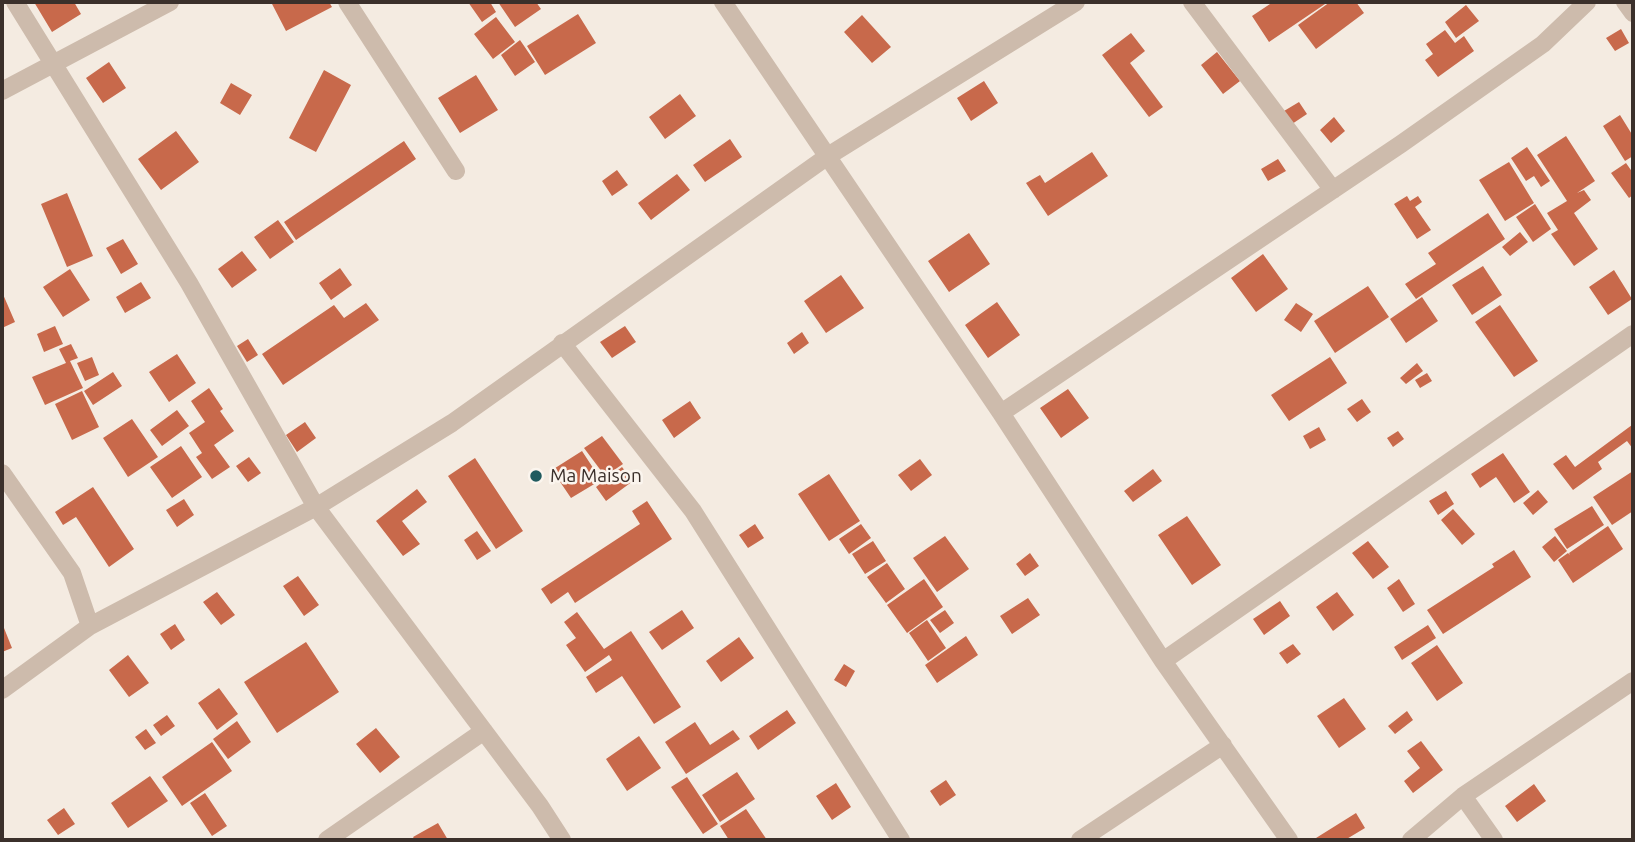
<!DOCTYPE html>
<html>
<head>
<meta charset="utf-8">
<style>
	body { margin:0 }
	#map { position:relative; width:1635px; height:842px; overflow:hidden; background:#f4ebe1; font-family:Ubuntu,sans-serif }
	canvas { display:block }
	.frame { position:absolute; inset:0; border:4px solid #3b302b; pointer-events:none }
</style>
</head>
<body>
<div id="map">
<canvas width="1635" height="842"></canvas>
<div class="frame"></div>
</div>
<script>
const g = document.querySelector('canvas').getContext('2d');
g.lineJoin = 'round';
function fill(path, color) { g.fillStyle = color; g.fill(path, 'evenodd'); }
const shape = rows => new Path2D(rows.map(r => 'M' + r).join(''));
function strokePath(path, color, width, dash) { g.strokeStyle = color; g.lineWidth = width; g.lineCap = dash ? 'butt' : 'round'; g.setLineDash(dash || []); g.stroke(path); }
function drawText(font, color, halo, rows, align = 'center') {
  g.font = font + ' Ubuntu,sans-serif'; g.lineWidth = 5; g.setLineDash([]); g.textBaseline = 'middle'; g.strokeStyle = halo; g.fillStyle = color; for (const [text, x, y, turn = 0] of rows) {
    g.save(); g.translate(x, y); g.rotate((+turn || 0) * Math.PI / 180); g.textAlign = isNaN(turn) ? turn : align; if (halo) g.strokeText(text, 0, 0); g.fillText(text, 0, 0); g.restore();
  }
}
const building = shape([
	[34,2,74,2,81,14,52,32],
	[271,2,329,2,332,7,286,31],
	[468,2,490,2,496,12,482,22],
	[498,2,536,2,541,9,515,27],
	[1273,2,1328,2,1269,42,1252,16],
	[1330,2,1356,2,1364,13,1316,49,1298,25],
	[1466,5,1479,21,1456,38,1445,22],
	[578,14,596,43,545,75,527,46],
	[862,15,891,47,872,63,844,32],
	[496,17,515,42,493,59,474,34],
	[1621,29,1629,43,1615,51,1606,38],
	[1445,30,1455,43,1464,36,1474,51,1438,77,1425,60,1433,54,1426,44],
	[1131,33,1145,51,1130,63,1163,107,1149,117,1102,55],
	[520,40,535,62,515,76,501,55],
	[1217,52,1240,81,1223,94,1201,65],
	[109,62,126,88,103,103,86,78],
	[324,70,351,85,316,152,289,138],
	[476,75,498,110,460,133,438,98],
	[984,81,998,103,971,121,957,98],
	[231,83,252,95,240,115,220,103],
	[680,94,696,116,665,139,649,117],
	[1299,102,1307,114,1292,124,1284,111],
	[1620,115,1633,136,1633,156,1625,161,1603,126],
	[1334,117,1345,131,1331,143,1320,130],
	[176,131,199,162,161,190,138,159],
	[1566,136,1595,181,1577,193,1584,190,1591,200,1574,213,1598,249,1574,266,1551,234,1558,230,1547,213,1567,201,1537,155],
	[730,139,742,157,705,182,693,165],
	[404,141,416,159,296,240,284,222],
	[1527,147,1550,181,1541,187,1534,176,1526,181,1511,158],
	[1092,152,1108,176,1048,216,1026,183,1040,175,1045,183],
	[1278,159,1286,171,1268,181,1261,169],
	[1509,162,1534,203,1505,221,1479,180],
	[1626,163,1633,173,1633,195,1629,198,1611,173],
	[617,170,628,185,612,196,602,181],
	[677,174,690,190,651,220,638,203],
	[67,193,93,256,67,267,41,204],
	[1407,196,1410,201,1418,196,1422,202,1415,207,1431,230,1417,239,1394,204],
	[1535,204,1551,229,1533,242,1516,217],
	[1488,213,1505,239,1416,299,1405,284,1436,264,1428,253],
	[278,220,294,242,270,259,254,237],
	[1520,232,1528,242,1510,256,1502,247],
	[969,233,990,264,949,292,928,261],
	[123,239,138,264,121,274,106,248],
	[242,251,257,270,232,288,218,269],
	[1263,254,1288,289,1256,312,1231,278],
	[1483,266,1502,295,1472,315,1452,285],
	[340,268,352,285,331,300,319,283],
	[70,269,90,300,63,317,43,287],
	[1614,270,1632,299,1608,315,1589,287],
	[841,275,864,308,826,333,804,301],
	[141,282,151,298,125,313,116,297],
	[1368,286,1389,317,1335,353,1314,321],
	[2,292,15,322,2,328],
	[1422,297,1438,321,1406,343,1390,319],
	[997,302,1020,335,988,358,965,325],
	[366,303,379,320,283,385,262,354,334,305,344,318],
	[1296,303,1313,314,1301,332,1284,320],
	[1500,305,1538,361,1514,377,1475,322],
	[55,326,63,344,44,352,37,334],
	[625,326,636,342,612,358,600,342],
	[802,332,809,343,794,354,787,343],
	[248,339,258,355,247,362,237,346],
	[71,344,78,358,70,361,83,388,45,405,32,377,66,363,59,349],
	[177,354,196,383,169,402,149,372],
	[92,357,99,375,85,381,77,363],
	[1330,357,1347,383,1289,421,1271,395],
	[1417,363,1423,371,1406,384,1400,378],
	[113,372,122,386,93,405,84,391],
	[1427,373,1432,381,1420,388,1415,380],
	[209,388,223,409,220,411,234,431,214,445,230,467,212,479,196,457,202,453,189,433,205,422,191,401],
	[1068,389,1089,418,1061,438,1040,408],
	[82,391,99,427,72,440,55,404],
	[1362,399,1371,412,1357,422,1347,409],
	[690,401,701,418,674,438,662,420],
	[177,410,189,426,162,446,150,430],
	[132,419,158,457,128,477,103,438],
	[305,422,316,438,297,452,286,435],
	[1632,425,1633,449,1627,441,1598,462,1602,469,1573,490,1553,464,1566,455,1575,467],
	[1319,427,1326,440,1310,449,1303,436],
	[1398,431,1404,439,1393,447,1387,438],
	[602,436,623,464,605,476,584,448],
	[181,446,202,477,172,498,150,467],
	[582,451,601,480,571,498,552,470],
	[1503,453,1530,492,1514,503,1496,477,1480,488,1471,474],
	[249,457,261,473,248,482,236,466],
	[475,458,523,531,496,549,448,476],
	[920,459,932,475,911,491,898,475],
	[622,467,633,481,606,501,596,487],
	[1153,469,1162,481,1133,502,1124,491],
	[1633,471,1633,511,1612,525,1593,497],
	[829,474,860,521,829,541,798,494],
	[93,487,134,549,109,567,76,517,63,525,55,512],
	[417,489,427,502,402,521,420,544,403,556,376,521],
	[1538,490,1548,502,1533,515,1523,503],
	[1446,491,1454,504,1438,515,1429,501],
	[184,499,194,515,177,527,166,510],
	[647,501,672,539,575,603,568,592,551,604,541,589,640,524,632,511],
	[1592,506,1604,525,1567,549,1554,529],
	[1453,509,1475,534,1462,545,1441,520],
	[1187,516,1221,565,1192,585,1158,535],
	[755,524,764,538,748,548,739,535],
	[861,524,871,538,849,554,839,539],
	[1608,526,1623,549,1573,583,1558,560,1568,553,1570,555,1569,553],
	[477,531,491,551,477,560,464,540],
	[945,536,969,569,937,592,913,558],
	[1555,536,1567,551,1554,562,1542,547],
	[873,541,886,561,865,574,852,554],
	[1368,541,1389,567,1373,579,1352,553],
	[1514,550,1531,577,1443,634,1427,610,1494,567,1492,564],
	[1030,553,1039,566,1025,576,1016,564],
	[887,563,905,589,886,603,867,577],
	[298,576,319,605,304,616,283,586],
	[924,579,943,607,907,633,887,605],
	[1399,579,1415,604,1403,612,1387,588],
	[217,592,235,615,221,625,203,602],
	[1337,592,1354,615,1333,631,1316,607],
	[1028,598,1040,615,1012,634,1000,616],
	[1280,601,1290,616,1264,635,1253,619],
	[682,610,694,628,662,650,649,632],
	[945,610,954,623,940,633,930,620],
	[577,612,604,649,631,631,681,707,654,724,622,676,596,693,586,677,612,660,609,655,585,672,566,645,576,638,564,622],
	[927,620,946,648,928,661,909,633],
	[175,624,185,640,171,650,160,634],
	[1428,625,1436,638,1402,660,1394,647],
	[4,628,12,648,2,652,2,629],
	[966,636,978,655,937,683,925,665],
	[739,637,754,658,721,682,706,661],
	[306,642,339,692,277,733,244,682],
	[1293,644,1301,654,1287,664,1279,653],
	[1437,645,1463,683,1437,701,1411,663],
	[128,655,149,683,129,697,109,670],
	[844,664,855,671,846,687,834,680],
	[219,688,238,714,217,730,198,703],
	[1344,698,1366,729,1339,748,1317,716],
	[787,710,796,723,758,750,749,736],
	[1407,711,1413,720,1395,734,1388,726],
	[167,715,175,726,161,736,153,725],
	[237,721,251,742,228,759,213,739],
	[695,722,710,745,733,730,740,739,686,774,665,742],
	[376,728,400,757,380,773,356,744],
	[146,729,156,743,145,750,135,737],
	[639,736,661,768,627,791,606,759],
	[1421,741,1443,770,1413,793,1404,781,1420,768,1407,751],
	[212,742,232,771,182,806,162,777],
	[737,772,755,799,720,822,702,795],
	[150,776,168,801,128,828,111,803],
	[687,777,718,824,703,834,671,787],
	[946,780,956,795,940,806,930,791],
	[836,783,851,807,832,820,816,796],
	[1534,784,1546,801,1517,822,1505,806],
	[205,793,227,826,212,836,190,803],
	[64,808,75,824,58,835,47,820],
	[746,809,767,840,729,840,720,826],
	[1356,813,1365,828,1345,840,1318,840,1316,838],
	[438,823,448,840,415,840,413,837]
]);
const street = shape([
	[15,2,189,283,316,507,540,806,562,840],
	[347,2,456,171],
	[723,2,1001,413,1163,661,1289,840],
	[1192,2,1333,190],
	[1625,2,1633,13],
	[2,91,170,2],
	[562,343,693,511,901,840],
	[1001,413,1401,144,1543,44,1587,2],
	[2,473,72,573,90,626],
	[1163,661,1633,334],
	[2,690,90,626,316,507,452,423,828,156,1076,2],
	[1463,796,1494,840],
	[327,840,484,731],
	[1080,840,1223,745],
	[1411,840,1463,796,1633,681]
]);
const markers = [
	[536,476,7,"#1f5a5e"]
];
const poiNames = [
	["Ma Maison",550,476]
];
fill(building, '#c8694b');
strokePath(street, '#cdbbac', 18);
for (const [x, y, r, color] of markers) { const dot = new Path2D(); dot.arc(x, y, r, 0, 2 * Math.PI); g.fillStyle = color; g.fill(dot); strokePath(dot, '#fbf5ee', 2.5); }
drawText('19px', '#3b302b', '#fbf5ee', poiNames, 'left');
</script>
</body>
</html>
